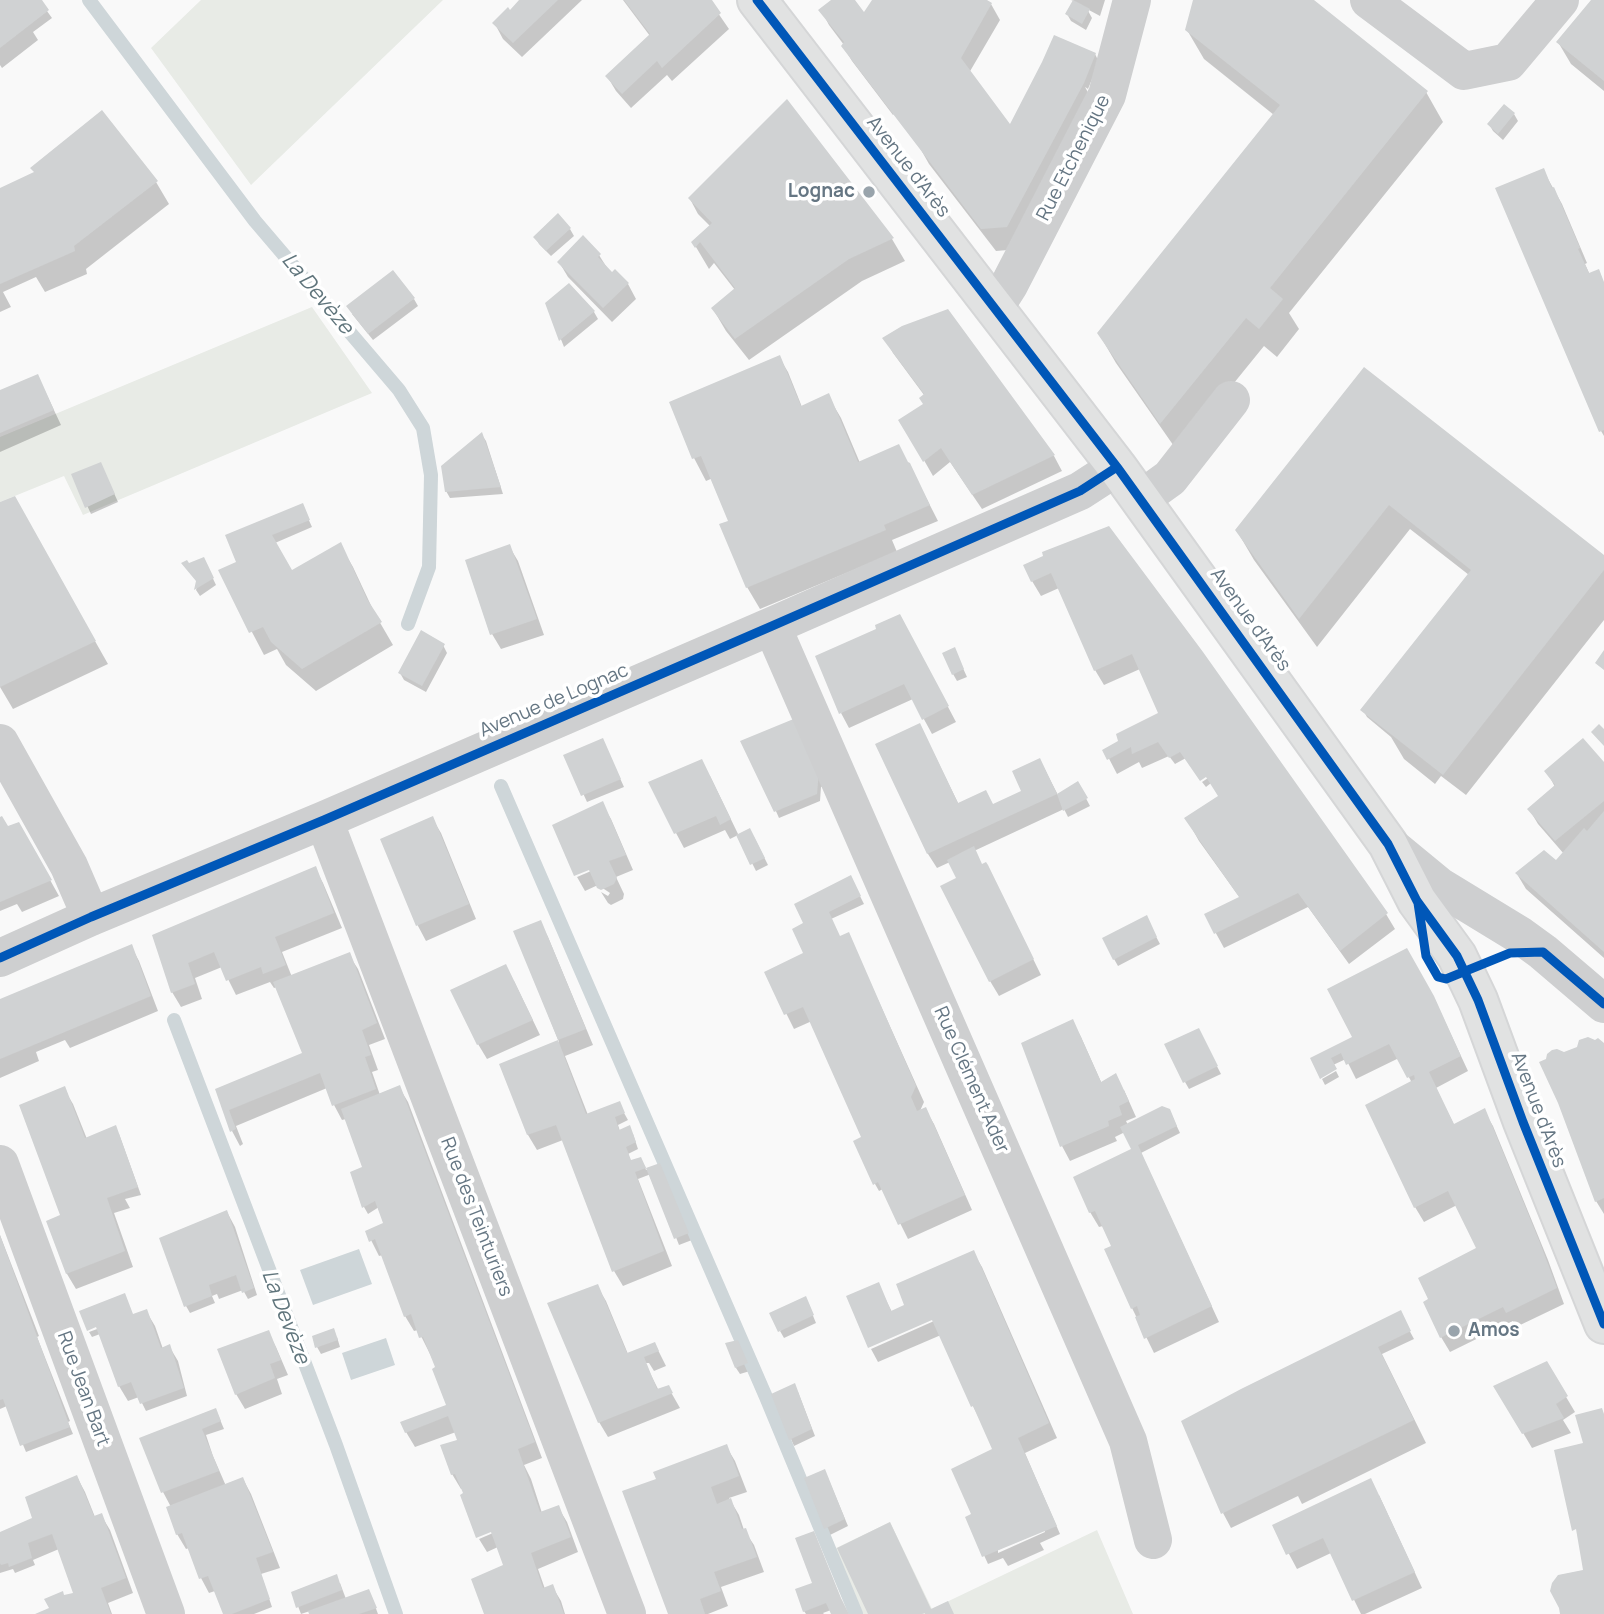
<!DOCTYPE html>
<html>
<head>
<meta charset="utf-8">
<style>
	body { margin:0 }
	canvas { display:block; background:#f9f9f9 }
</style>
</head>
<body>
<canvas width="1604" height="1614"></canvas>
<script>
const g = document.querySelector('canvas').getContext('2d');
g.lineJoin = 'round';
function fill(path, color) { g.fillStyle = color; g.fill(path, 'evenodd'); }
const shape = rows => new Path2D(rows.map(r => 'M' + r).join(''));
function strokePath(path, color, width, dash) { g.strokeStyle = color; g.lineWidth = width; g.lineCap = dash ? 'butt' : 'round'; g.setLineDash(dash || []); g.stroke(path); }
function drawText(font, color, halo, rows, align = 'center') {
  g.font = font + ' Manrope,sans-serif'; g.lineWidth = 7; g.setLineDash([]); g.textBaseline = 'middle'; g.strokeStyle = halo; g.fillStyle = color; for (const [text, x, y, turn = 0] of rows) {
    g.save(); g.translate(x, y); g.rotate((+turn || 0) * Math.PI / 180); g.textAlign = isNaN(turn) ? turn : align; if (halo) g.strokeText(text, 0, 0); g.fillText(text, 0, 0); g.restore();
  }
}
const green = shape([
	[201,0,443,0,251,185,151,48],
	[312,307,372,393,83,515,64,476,0,502,0,437],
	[890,1522,932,1609,1097,1530,1133,1614,861,1614,832,1550]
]);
const water = shape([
	[359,1249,372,1284,313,1305,300,1270],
	[386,1338,395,1365,351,1380,342,1353]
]);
const shadow = shape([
	[0,0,39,0,52,18,33,32,38,40,2,68,0,65],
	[522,0,582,0,522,57,503,39,495,24],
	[623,0,709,0,729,29,672,81,667,75,631,108,616,91,607,76,650,36],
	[834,0,853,0,864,15,875,0,984,0,991,4,1000,20,969,73,1010,127,1095,54,1099,62,1088,89,1085,87,1096,107,1020,249,996,251,929,164,920,148,894,114,893,115,852,61,843,46,844,45,829,25,821,10],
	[1071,0,1105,0,1100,16,1087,9,1092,18,1086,30,1071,21,1067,14,1074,1],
	[1195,0,1311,0,1426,92,1443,122,1289,313,1299,329,1277,357,1264,346,1178,452,1116,363,1099,334,1274,115,1204,59,1187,30],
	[1593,0,1604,0,1604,91,1571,64,1558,42],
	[1514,114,1518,121,1503,140,1493,131,1489,124],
	[1543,170,1562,204,1587,263,1585,264,1590,275,1604,283,1604,436,1601,431],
	[156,182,169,204,86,269,87,274,45,292,36,277,3,292,11,307,0,312,0,189],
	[690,199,892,239,905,261,862,281,749,360,726,331,713,309,735,290,714,263,709,269,693,242,711,227,698,214],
	[570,229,574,236,551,256,539,244,535,237],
	[599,255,609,271,628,284,636,299,612,322,568,277,559,262],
	[414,299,418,306,373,340,352,314],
	[547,304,594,312,598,319,564,347],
	[947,311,1054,456,1062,471,982,509,950,462,933,476,901,420,924,405,924,395,893,353,885,339],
	[779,357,788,372,802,407,828,396,841,418,860,463,909,464,938,521,892,540,897,552,760,609,747,587,731,522,713,478,706,481,694,458],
	[1365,369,1604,557,1604,620,1466,795,1441,776,1435,784,1404,759,1391,737,1367,717,1363,710,1469,575,1410,529,1317,647,1254,560,1237,531],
	[45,391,61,425,0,452,0,392],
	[482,435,486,441,503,494,450,498,446,491],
	[104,471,118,502,91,514,73,475],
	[14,498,108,664,13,709,0,687,0,504],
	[302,505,312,527,275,543,291,572,340,545,353,567,375,614,393,645,316,691,286,665,277,649,264,655,220,571,238,562],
	[509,546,518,561,544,635,501,649,492,634,467,561],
	[1046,557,1386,914,1395,929,1349,964,1308,907,1224,948,1206,915,1240,898,1199,841,1186,818,1220,797,1211,783,1206,787,1202,782,1208,778,1186,758,1175,764,1169,756,1142,768,1139,762,1117,774,1105,751,1160,714,1140,669,1104,685,1095,670,1059,588,1041,596,1032,581],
	[188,565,207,566,216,585,200,596,196,590,198,583],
	[908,631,956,722,932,734,913,699,849,728,841,713],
	[443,645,447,653,426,692,404,680,400,673],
	[958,657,967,677,957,681,953,674],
	[795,720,826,785,821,787,820,801,779,818,767,791],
	[920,725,959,805,993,805,1023,792,1040,760,1058,795,1078,783,1090,806,1068,817,1064,809,974,851,982,866,994,879,1041,975,999,996,990,981,958,878,950,862,937,868,928,854,877,745],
	[606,747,624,787,587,802,566,756],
	[1604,765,1604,958,1526,889,1517,874,1556,863,1564,854,1538,824,1529,809,1555,787,1547,772],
	[710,776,739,836,754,837,768,865,756,871,738,835,730,839,725,830,684,848,676,833],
	[602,804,611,819,633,870,616,877,624,894,623,899,611,905,608,903,601,892,608,896,610,893,598,885,585,891,577,877,598,868],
	[432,818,441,833,476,919,426,941,418,926,382,840],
	[0,819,7,829,19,824,59,896,22,912,17,904,0,911],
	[315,868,323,883,342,928,282,952,292,977,349,955,358,969,385,1039,369,1045,378,1070,372,1072,380,1095,399,1087,408,1102,542,1458,524,1465,531,1479,542,1513,558,1507,567,1522,578,1552,538,1569,545,1589,552,1586,561,1601,565,1614,486,1614,505,1566,498,1547,487,1552,479,1539,500,1530,465,1493,463,1489,461,1489,452,1474,459,1441,456,1432,415,1447,406,1432,448,1406,437,1368,418,1330,414,1331,405,1316,383,1255,379,1256,367,1232,385,1224,379,1207,368,1214,364,1207,364,1168,346,1119,342,1120,334,1105,327,1088,236,1126,243,1144,240,1146,232,1131,217,1090,304,1054,277,987,274,988,270,982,236,995,222,967,195,978,202,999,181,1007,172,992,154,936],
	[854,884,864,904,831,919,840,938,866,973,924,1102,920,1111,925,1109,934,1124,972,1210,908,1239,883,1189,879,1191,875,1184,855,1142,863,1138,812,1021,794,1029,766,973,806,954,806,924],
	[540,922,548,937,593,1045,565,1056,588,1115,619,1104,628,1120,618,1125,620,1131,633,1134,638,1149,628,1154,631,1162,645,1166,646,1170,659,1165,692,1240,679,1245,651,1174,638,1179,672,1266,623,1286,614,1271,563,1140,537,1150,528,1135,502,1065,559,1042,515,932],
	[1150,925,1160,944,1118,966,1114,959],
	[131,946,139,961,158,1011,70,1048,65,1040,36,1052,39,1061,0,1078,0,1001],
	[514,981,540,1035,487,1059,478,1044],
	[1441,1013,1468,1071,1436,1088,1454,1125,1484,1111,1493,1126,1548,1260,1564,1304,1516,1327,1513,1321,1450,1352,1441,1337,1484,1259,1457,1205,1424,1222,1415,1207,1412,1083,1399,1058,1356,1079,1346,1059,1333,1065,1312,1059],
	[1073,1022,1081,1037,1102,1084,1124,1090,1136,1117,1126,1121,1128,1125,1173,1118,1180,1133,1141,1153,1219,1322,1154,1353,1132,1308,1113,1247,1103,1226,1099,1227,1090,1212,1133,1149,1125,1132,1115,1137,1117,1141,1070,1161,1062,1146],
	[1202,1037,1221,1074,1189,1089,1185,1082],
	[1604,1045,1604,1214,1596,1201,1564,1054,1579,1048],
	[1336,1071,1339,1077,1325,1085,1322,1079],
	[64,1089,73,1104,87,1139,119,1134,141,1195,125,1199,130,1208,114,1213,133,1267,76,1289,67,1274,48,1222,62,1216],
	[227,1212,235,1227,257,1295,248,1299,243,1290,219,1299,217,1294,212,1296,215,1303,190,1313,186,1306],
	[0,1235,39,1336,37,1337,70,1421,68,1422,73,1434,26,1452,7,1406,0,1409],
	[973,1252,982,1267,1057,1438,1025,1453,1060,1534,1040,1543,1044,1550,1008,1566,1003,1558,988,1564,967,1518,974,1515,995,1450,973,1406,941,1335,878,1362,871,1349,934,1321,934,1317,869,1345,878,1284,892,1312,907,1306],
	[1044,1529,1045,1532,998,1553,998,1550],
	[597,1286,606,1301,628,1354,655,1344,666,1366,654,1371,649,1363,645,1363,659,1391,668,1387,680,1408,608,1437,599,1422],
	[809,1306,816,1323,784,1338,780,1331],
	[146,1311,155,1326,163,1349,169,1346,178,1361,187,1396,146,1411,139,1397,128,1401,119,1386,100,1334,92,1337,89,1332],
	[1400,1313,1414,1339,1382,1354,1426,1443,1302,1504,1298,1496,1231,1528,1223,1513],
	[268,1332,276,1347,288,1375,277,1379,282,1394,245,1409,236,1394],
	[337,1337,340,1347,321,1354,317,1347],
	[741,1349,750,1371,740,1374,736,1368],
	[1546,1363,1575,1412,1563,1420,1571,1433,1532,1448,1496,1387],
	[798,1392,815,1436,794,1446,791,1439],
	[219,1417,224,1429,206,1435,213,1456,226,1486,243,1479,251,1494,280,1568,261,1574,272,1607,254,1614,224,1614,215,1591,209,1593,201,1578,189,1548,186,1549,177,1534,171,1507,163,1492,142,1439],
	[726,1446,735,1461,747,1492,729,1498,739,1515,744,1530,754,1545,764,1572,721,1587,728,1606,708,1614,669,1614,658,1480],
	[77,1477,85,1492,95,1517,101,1515,110,1530,133,1593,108,1603,112,1614,39,1614,52,1609,65,1597,75,1594,59,1549,33,1560,35,1565,15,1573,13,1569,0,1573,0,1534,32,1520],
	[828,1478,848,1526,830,1535,826,1528],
	[1379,1495,1422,1588,1365,1614,1361,1614,1331,1553,1297,1569,1274,1526],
	[340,1583,346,1599,372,1598,378,1614,311,1614,310,1611,301,1614,293,1593],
	[814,1584,847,1614,832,1614,831,1610,823,1613,824,1614,806,1614,804,1611]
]);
const stream = shape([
	[89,0,255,221,399,390,423,428,431,475,429,567,408,624],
	[501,786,766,1397,856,1614],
	[174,1020,336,1445,396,1614]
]);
const building = shape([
	[0,0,42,0,49,10,0,48],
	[519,0,558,0,513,43,492,23,508,7,510,10],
	[624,0,712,0,721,13,662,68,657,61,622,94,605,76,650,34],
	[831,0,855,0,864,12,872,0,987,0,992,3,961,58,1010,124,1042,62,1054,35,1096,53,1084,83,1007,227,981,229,841,46,844,42,818,10],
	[1073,0,1090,9,1082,24,1065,14],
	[1193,0,1314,0,1428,91,1270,288,1283,299,1259,329,1246,318,1160,424,1097,333,1280,105,1185,30],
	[1591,0,1604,0,1604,81,1556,42],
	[787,99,894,238,849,259,735,339,711,308,735,288,700,242,695,248,691,242,712,223,688,198],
	[1504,104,1515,113,1498,134,1487,124],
	[102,110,158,181,74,246,75,251,0,284,0,188,34,172,30,168],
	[1544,168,1552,188,1554,187,1580,248,1578,249,1589,273,1599,269,1604,282,1604,430,1599,432,1495,188],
	[558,213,571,228,546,251,533,237],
	[583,235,601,254,598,257,612,272,615,269,629,283,603,308,557,262],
	[393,270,415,298,368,334,346,306],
	[569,283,595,311,559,341,545,303],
	[948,309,1055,455,972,495,941,448,923,462,907,435,898,420,923,404,919,398,924,394,882,338,902,326],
	[780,355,801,406,829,393,858,462,899,444,908,462,910,463,930,505,884,525,886,530,746,588,719,524,728,521,701,456,692,459,669,402],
	[1364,367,1604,555,1604,570,1443,775,1360,710,1471,570,1389,505,1299,619,1235,530],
	[38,374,54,410,0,433,0,390],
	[482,432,501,487,445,492,441,466],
	[101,462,115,494,85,508,71,474],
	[15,496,96,641,0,687,0,502],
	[303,503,310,520,272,535,292,570,341,542,367,599,382,622,302,669,271,642,263,627,249,633,218,570,236,562,225,535],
	[1109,526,1203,652,1388,913,1340,951,1298,893,1214,934,1204,914,1239,897,1184,818,1218,796,1206,777,1200,781,1180,752,1169,758,1158,742,1132,754,1131,747,1107,760,1102,750,1118,741,1116,734,1158,713,1132,654,1094,671,1051,573,1031,582,1023,565,1043,556,1042,552],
	[510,544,537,619,490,635,465,560],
	[204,557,214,578,194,590,196,581,181,563,187,560,189,563],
	[900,614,949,706,922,720,904,684,839,714,815,656,876,629,875,625],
	[421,630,445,644,422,686,398,673],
	[955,647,964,669,952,675,942,653],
	[1604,650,1604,670,1595,663],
	[796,718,819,770,817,794,774,812,740,741],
	[920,723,958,803,986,790,993,804,1021,791,1012,771,1040,758,1057,794,927,854,875,744],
	[1599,724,1604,729,1604,746,1591,732],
	[603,738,621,779,581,796,563,755],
	[1583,738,1604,762,1604,801,1555,841,1527,809,1555,785,1544,771],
	[702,759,731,819,720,825,716,816,674,834,648,782],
	[1078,781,1088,798,1063,811,1057,794],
	[603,801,626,855,609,861,617,878,614,884,601,890,597,888,589,870,574,876,552,825],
	[1604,811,1604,952,1515,873,1544,850,1556,860,1584,828,1587,831],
	[2,816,8,826,19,822,52,880,0,902,0,817],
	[433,816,469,904,416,926,380,839],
	[750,828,765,858,750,865,736,835],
	[974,846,982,864,986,862,988,865,1034,959,989,982,940,886,956,878,947,860],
	[316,866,334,913,275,937,286,965,263,974,261,967,226,981,214,952,188,963,195,984,171,993,152,935],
	[851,875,861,896,829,912,840,936,849,932,916,1086,911,1097,917,1111,926,1107,965,1195,898,1225,878,1182,873,1185,853,1141,861,1137,803,1007,784,1015,764,972,803,953,792,929,803,923,794,904],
	[1147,915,1157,937,1113,960,1102,938],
	[541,920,586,1029,558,1040,513,931],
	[132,944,151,996,0,1059,0,999],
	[1407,948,1434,996,1461,1056,1429,1072,1454,1124,1485,1108,1540,1243,1557,1288,1506,1313,1503,1307,1440,1338,1423,1302,1428,1299,1418,1278,1476,1248,1448,1191,1414,1208,1365,1105,1415,1079,1414,1075,1407,1078,1389,1044,1346,1065,1341,1053,1331,1058,1337,1069,1320,1079,1310,1058,1352,1037,1327,989],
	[350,952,377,1023,362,1030,371,1055,365,1057,376,1089,332,1106,320,1073,229,1110,236,1129,230,1132,215,1089,302,1053,273,982],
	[506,964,533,1020,477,1045,450,990],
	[1073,1019,1101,1082,1116,1073,1129,1101,1119,1106,1122,1115,1108,1121,1109,1126,1060,1147,1021,1043],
	[1199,1028,1218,1066,1183,1083,1164,1044],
	[1588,1037,1595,1040,1598,1038,1604,1043,1604,1198,1595,1202,1558,1103,1539,1062,1546,1059,1547,1054,1552,1050,1557,1049,1564,1052,1577,1047,1579,1040],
	[558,1040,586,1114,620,1101,625,1113,615,1117,619,1130,630,1125,636,1142,626,1147,631,1160,641,1157,646,1168,635,1172,664,1251,612,1272,556,1125,527,1135,499,1064],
	[400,1085,535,1442,518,1449,540,1512,559,1505,571,1537,531,1553,543,1588,553,1584,564,1614,484,1614,471,1579,503,1565,491,1532,476,1538,460,1495,463,1493,455,1474,451,1475,440,1445,457,1440,448,1416,405,1433,400,1422,446,1405,432,1369,435,1367,423,1337,419,1338,411,1314,404,1317,375,1239,369,1242,365,1231,383,1223,375,1201,362,1208,350,1172,362,1167,341,1109],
	[65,1086,85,1138,116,1125,138,1187,107,1198,125,1251,66,1274,46,1221,60,1215,19,1105],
	[1162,1106,1170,1109,1177,1126,1138,1145,1212,1306,1144,1339,1135,1317,1140,1315,1137,1306,1131,1309,1104,1249,1111,1246,1095,1211,1089,1213,1073,1177,1131,1149,1120,1127],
	[660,1163,689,1233,674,1239,646,1168],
	[227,1210,254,1288,242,1293,236,1275,209,1285,212,1296,184,1307,159,1238],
	[0,1235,70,1427,20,1446,3,1399,0,1400],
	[974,1250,1049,1423,1018,1438,1057,1526,982,1557,965,1517,971,1514,951,1469,992,1449,973,1406,971,1407,932,1320,868,1348,846,1296,879,1282,891,1311,904,1305,896,1284],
	[598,1284,627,1353,655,1342,659,1351,644,1357,657,1389,669,1385,673,1393,598,1423,547,1303],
	[125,1293,133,1314,147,1309,161,1348,170,1344,184,1388,140,1404,131,1382,118,1387,96,1327,87,1331,79,1311],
	[806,1296,814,1315,778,1332,769,1313],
	[1401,1310,1411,1331,1378,1347,1414,1420,1221,1514,1181,1421,1241,1389],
	[334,1328,338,1340,315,1348,312,1336],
	[269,1330,281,1360,270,1364,275,1378,235,1395,217,1349],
	[738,1340,748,1363,735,1368,725,1343],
	[1547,1361,1568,1396,1556,1404,1564,1418,1522,1434,1493,1386],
	[795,1383,812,1429,789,1440,771,1394],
	[216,1408,221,1421,202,1429,219,1471,161,1493,139,1438],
	[1602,1408,1604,1414,1604,1614,1560,1614,1559,1608,1550,1591,1552,1583,1558,1575,1583,1570,1576,1529,1572,1531,1554,1450,1583,1443,1575,1415],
	[727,1444,739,1476,711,1487,717,1504,731,1498,742,1529,746,1528,757,1557,714,1572,721,1591,700,1599,705,1614,668,1614,622,1491,656,1479,653,1472],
	[825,1469,845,1519,824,1529,804,1478],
	[77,1475,94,1516,102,1513,126,1578,101,1588,111,1614,35,1614,49,1608,44,1599,63,1591,64,1595,73,1593,52,1534,28,1543,32,1558,9,1567,8,1563,1,1565,0,1563,0,1532,32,1518,25,1497],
	[243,1477,273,1552,256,1558,270,1599,232,1614,223,1614,208,1576,199,1579,182,1533,176,1535,166,1507],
	[1371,1478,1415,1572,1352,1601,1323,1538,1286,1555,1272,1525],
	[890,1522,931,1609,948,1601,954,1614,925,1614,925,1613,922,1614,868,1614,837,1548],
	[814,1531,841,1598,849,1614,831,1614,826,1603,803,1612,795,1589,812,1583,795,1538],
	[337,1574,342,1590,296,1608,291,1592],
	[369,1589,377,1608,359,1614,309,1614,308,1611]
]);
const street = shape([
	[1369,0,1464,71,1508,62,1560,0],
	[995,307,1009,285,1107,95,1132,0],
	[1141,499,1170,478,1231,400],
	[772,626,1128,1441,1153,1540],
	[0,743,69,866,91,917],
	[324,820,627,1614],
	[1388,844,1439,886,1521,936,1543,952,1604,1004],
	[0,958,91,917,324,820,772,626,1080,491,1117,467],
	[0,1164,166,1614]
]);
const secondary = shape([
	[757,0,1117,467,1388,844,1417,901,1457,956,1478,1000,1523,1122,1604,1324]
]);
const cycleway = shape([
	[757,0,1117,467,1388,844,1417,901,1457,956,1478,1000,1523,1122,1604,1324],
	[1418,903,1426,956,1438,977,1446,979,1510,953,1543,952,1604,1004],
	[0,958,91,917,324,820,772,626,1080,491,1117,467]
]);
const markers = [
	[869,192,7,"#99a4ac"],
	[1454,1331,7,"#99a4ac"]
];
const streetNames = [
	["Rue Etchenique",1074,158,-63],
	["Avenue d'Arès",908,167,52],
	["Avenue d'Arès",1250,620,54],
	["Avenue de Lognac",554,701,-23],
	["Rue Clément Ader",971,1080,66],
	["Avenue d'Arès",1538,1110,69],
	["Rue des Teinturiers",476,1217,69],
	["Rue Jean Bart",83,1389,70]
];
const poiNames = [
	["Lognac",855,192],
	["Amos",1468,1331,"left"]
];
const waterNames = [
	["La Devèze",317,294,50],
	["La Devèze",285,1317,69]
];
fill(green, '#e8ebe6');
fill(water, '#ced6d9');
fill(shadow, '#0003');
strokePath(stream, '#ced6d9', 14);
fill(building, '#d0d2d3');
strokePath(secondary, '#d5d6d7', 42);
strokePath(street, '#cecfd0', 38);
strokePath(secondary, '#e1e2e2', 38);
strokePath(cycleway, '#0057b8', 9);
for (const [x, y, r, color] of markers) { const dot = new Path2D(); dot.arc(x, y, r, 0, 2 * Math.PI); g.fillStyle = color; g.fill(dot); strokePath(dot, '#fff', 2.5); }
drawText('19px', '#657683', '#fff', streetNames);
drawText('bold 19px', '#657683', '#fff', poiNames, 'right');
drawText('italic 21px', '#60757c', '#fff', waterNames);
</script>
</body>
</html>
